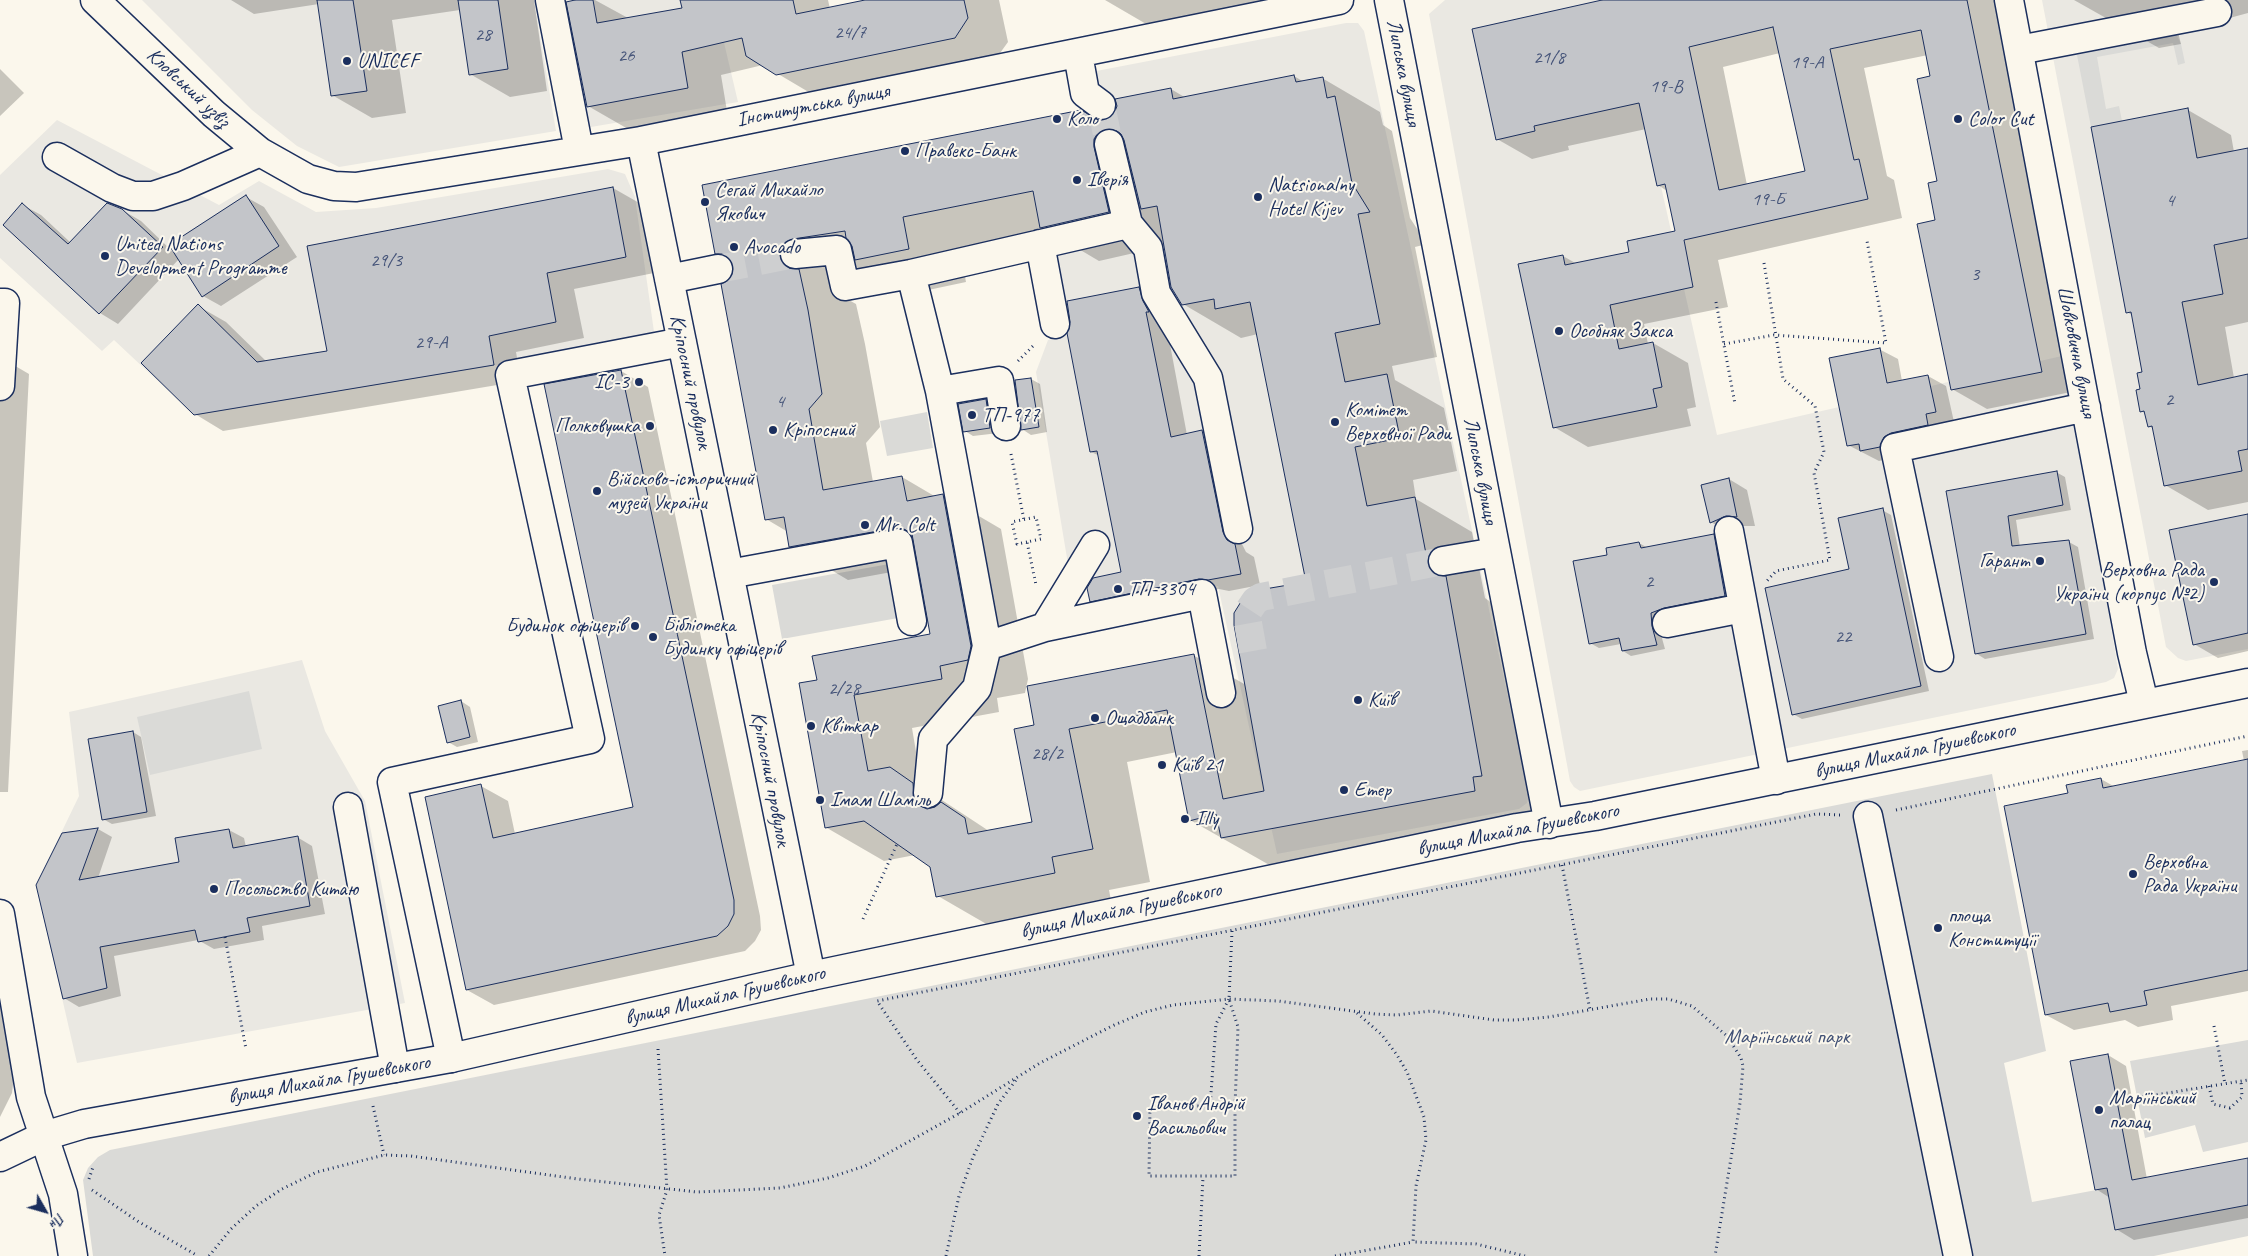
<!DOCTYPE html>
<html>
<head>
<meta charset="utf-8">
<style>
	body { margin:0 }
	#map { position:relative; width:2248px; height:1256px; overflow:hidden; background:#fbf7ec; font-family:Caveat,sans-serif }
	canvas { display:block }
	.north { position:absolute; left:20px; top:1186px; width:50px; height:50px; -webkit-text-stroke:4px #fbf7ec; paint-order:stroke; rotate:128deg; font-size:14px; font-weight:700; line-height:20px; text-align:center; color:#1b2f5e }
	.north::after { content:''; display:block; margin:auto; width:18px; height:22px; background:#1b2f5e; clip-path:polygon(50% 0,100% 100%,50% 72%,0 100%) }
</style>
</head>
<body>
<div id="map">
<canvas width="2248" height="1256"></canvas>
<div class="north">Пн</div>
</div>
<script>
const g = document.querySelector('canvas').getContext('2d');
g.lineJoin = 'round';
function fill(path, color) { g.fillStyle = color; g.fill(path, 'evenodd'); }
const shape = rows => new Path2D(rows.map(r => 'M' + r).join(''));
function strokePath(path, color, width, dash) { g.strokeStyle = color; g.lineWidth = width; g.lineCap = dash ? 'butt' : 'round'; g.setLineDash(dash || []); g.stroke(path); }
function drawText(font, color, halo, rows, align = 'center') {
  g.font = font + ' Caveat,sans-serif'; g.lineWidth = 4; g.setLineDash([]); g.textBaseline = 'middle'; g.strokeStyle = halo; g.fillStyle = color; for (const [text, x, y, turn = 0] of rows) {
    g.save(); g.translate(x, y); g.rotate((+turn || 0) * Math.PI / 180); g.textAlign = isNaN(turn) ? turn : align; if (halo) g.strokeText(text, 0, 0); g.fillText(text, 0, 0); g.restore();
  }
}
const built = shape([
	[142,0,534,0,556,131,339,167,297,146,252,110],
	[560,0,714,0,738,102,585,128],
	[1445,0,1619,0,1717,435,2066,355,2118,669,2114,678,2106,682,1580,791,1574,787,1570,781,1429,14],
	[2042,0,2248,0,2248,649,2186,661,2178,658,2166,647],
	[1346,23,1358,23,1364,31,1529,794,1527,803,1519,809,1277,854,1218,586,1151,599,1145,568,1086,579,1069,570,1036,372,1048,340,1067,335,1055,255,1113,242,1086,73],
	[57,120,219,205,259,181,316,212,376,208,608,169,625,174,635,197,655,339,194,415,114,340,102,351,0,258,0,175],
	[302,660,325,731,365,801,405,1003,77,1063,36,885,79,796,69,712]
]);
const green = shape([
	[2176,34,2181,44,2185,63,2178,65,2173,43,2097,57,2106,109,2119,106,2122,121,2091,127,2077,55],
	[927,412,933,448,887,456,880,421],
	[889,564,898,618,782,639,772,585],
	[249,691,262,749,150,775,137,717],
	[1992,774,2046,1051,2004,1063,2032,1202,2107,1188,2115,1230,2248,1205,2248,1236,2154,1256,93,1256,83,1180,88,1168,98,1157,110,1150],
	[2248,1040,2248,1142,2203,1152,2195,1125,2145,1138,2130,1061]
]);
const shadow = shape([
	[231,0,534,0,547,91,510,97,470,74,460,10,392,20,406,113,372,118,332,95,319,4,254,14],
	[582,0,595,0,628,18,683,9,681,0,828,0,830,9,871,0,999,0,1008,42,995,60,817,97,763,65,721,75,727,111,628,129,588,106],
	[1105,0,1288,0,1153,28],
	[1629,0,1997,0,2076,391,1987,409,1952,389,1937,221,1938,182,1932,77,1928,55,1864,68,1887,176,1894,180,1902,218,1718,260,1728,307,1644,324,1648,344,1653,343,1688,363,1696,407,1687,409,1691,426,1588,447,1554,427,1563,256,1577,264,1630,253,1677,232,1667,191,1658,185,1646,129,1568,146,1569,150,1532,159,1497,139],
	[1780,53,1807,172,1747,185,1723,67],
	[2248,0,2248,13,2178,32,2181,44,2159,48,2074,0],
	[0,69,24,93,0,116],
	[1294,76,1304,82,1322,78,1380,112,1383,125,1392,131,1410,218,1427,244,1415,247,1437,357,1392,366,1395,380,1444,408,1457,471,1413,480,1416,499,1472,532,1485,598,1503,611,1539,808,1530,810,1532,823,1280,871,1190,820,1177,752,1127,762,1150,882,1109,890,1112,906,995,929,938,896,932,867,915,855,884,861,827,828,818,681,931,635,919,567,848,580,791,546,788,532,766,519,730,281,734,274,733,263,716,253,1107,121,1171,89,1186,98],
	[1105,145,1130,159,1130,162,1104,147],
	[1050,232,1099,261,1165,246,1183,304,1241,338,1258,334,1307,583,1246,685,1193,655,1036,726,1033,822,989,831,922,787,912,728,999,712,997,698,1025,693,1028,679,1001,529,943,495,936,497,902,477,873,482,866,443,880,427,865,344,856,304,838,294,871,268,914,293,966,282,960,250],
	[2188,110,2231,135,2234,152,2248,150,2248,322,2225,327,2234,378,2248,376,2248,502,2208,510,2165,485,2154,429,2149,426,2146,414,2142,411,2144,373,2132,315,2127,312],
	[613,188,641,204,654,273,574,289,584,338,516,352,521,381,223,431,195,414,198,306,226,322,267,362,328,352],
	[246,197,264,207,297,257,221,306,203,296,179,259,118,324,100,313,5,225,23,205,41,215,71,243,122,210,141,221,174,253],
	[1139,288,1158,299,1166,323,1187,435,1202,432,1222,443,1242,544,1246,552,1254,557,1260,585,1229,591,1219,589,1110,612,1091,601,1123,574,1100,456,1091,452],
	[1879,349,1898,359,1902,381,1928,376,1946,386,1954,422,1898,457,1879,461,1848,445],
	[0,357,29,374,8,792,0,792],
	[621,371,648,387,760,916,761,930,755,941,745,951,494,1005,467,990,481,786,508,801,515,834,635,808],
	[1031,379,1040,384,1047,432,1031,435,1022,429],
	[986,400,995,405,999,433,973,436,965,431],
	[2056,472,2065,477,2071,510,2016,520,2020,547,2069,542,2078,547,2094,639,1985,659,1977,654,1948,492],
	[1729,479,1747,490,1755,526,1744,526,1729,533,1711,522],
	[1882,510,1891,515,1929,691,1802,719,1793,714,1850,570],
	[2248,515,2248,651,2218,658,2194,644],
	[1713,535,1722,540,1733,600,1660,631,1665,649,1631,656,1623,651,1621,644,1599,648,1590,643,1609,556,1639,543,1648,548],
	[461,701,470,707,478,742,457,747,448,742],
	[133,732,141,737,156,816,112,824,103,819],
	[2248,750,2248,991,2171,1006,2173,1020,2138,1027,2125,1020,2074,1030,2046,1015,2069,794,2101,779,2115,787,2244,761,2242,751],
	[98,829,112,837,98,878,180,863,229,830,244,838,246,847,297,837,312,846,325,914,262,926,264,940,214,949,198,940,114,956,121,996,79,1007,64,998,37,885],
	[0,994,15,1068,12,1093,0,1117],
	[2108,1055,2126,1066,2147,1179,2248,1159,2248,1218,2134,1240,2116,1229,2110,1198,2096,1189]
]);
const building = shape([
	[317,0,353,0,367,91,331,96,317,0],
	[458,0,498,0,508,69,469,75,458,0],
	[575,0,593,0,597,23,682,8,680,0,793,0,796,14,865,0,964,0,968,18,955,38,776,75,746,56,742,38,682,52,688,88,587,107,566,2,575,0],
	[1602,0,1967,0,2042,372,1951,390,1917,224,1935,220,1928,183,1937,181,1917,79,1930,76,1921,30,1830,49,1854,160,1859,159,1868,199,1684,240,1693,287,1610,305,1619,349,1653,342,1662,387,1653,389,1657,407,1553,428,1518,264,1563,255,1565,265,1629,252,1627,241,1675,231,1665,184,1657,186,1639,103,1534,126,1535,131,1496,140,1472,29,1602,0],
	[1773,27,1805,171,1719,190,1689,47,1773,27],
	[1294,75,1296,82,1323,77,1327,98,1335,96,1352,183,1370,212,1358,214,1380,324,1335,333,1345,382,1387,374,1400,438,1355,447,1367,506,1415,497,1428,564,1431,571,1437,575,1446,576,1482,776,1473,777,1475,791,1221,838,1216,814,1189,821,1167,710,1069,729,1093,849,1052,857,1055,873,936,897,930,867,864,821,825,828,799,683,817,680,812,656,930,634,912,534,904,529,895,528,789,547,784,517,765,520,721,284,729,280,733,273,733,266,729,258,722,254,715,254,702,185,1081,110,1099,120,1107,120,1114,114,1117,106,1115,99,1171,88,1173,99,1294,75],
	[1106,129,1114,129,1121,134,1124,140,1141,209,1157,206,1171,287,1182,305,1214,299,1215,309,1250,302,1306,582,1247,592,1234,613,1234,625,1264,791,1223,799,1194,654,1027,686,1034,725,1014,729,1032,822,968,834,965,818,941,802,935,807,927,809,919,805,914,799,913,783,890,767,868,771,854,695,942,679,940,666,968,660,971,646,943,494,907,501,902,476,823,490,809,409,822,394,808,310,799,269,789,268,783,263,780,256,781,248,786,242,793,239,845,231,846,238,852,246,855,260,909,249,903,217,1033,191,1040,228,1109,212,1094,147,1094,139,1098,133,1106,129],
	[2188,108,2197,158,2248,148,2248,238,2214,245,2223,294,2182,302,2198,385,2248,374,2248,449,2238,451,2242,471,2164,486,2152,426,2148,427,2144,411,2140,412,2136,390,2140,389,2137,373,2142,372,2131,312,2126,313,2091,127,2188,108],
	[613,187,626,257,547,273,556,322,489,336,494,365,194,415,141,363,198,304,257,362,327,351,307,246,613,187],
	[246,195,279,246,202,297,169,245,246,195],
	[22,203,68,244,107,203,122,209,163,247,99,314,3,225,22,203],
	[1139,287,1143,301,1149,312,1146,312,1171,437,1202,430,1223,532,1227,540,1235,544,1241,574,1208,580,1199,579,1090,602,1087,588,1093,578,1121,572,1097,451,1090,452,1067,333,1070,322,1067,301,1139,287],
	[1880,348,1887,383,1928,375,1936,412,1926,414,1928,425,1891,433,1884,437,1880,447,1860,451,1859,444,1847,446,1829,358,1880,348],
	[621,370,734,900,734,914,728,926,717,936,466,990,425,797,481,784,493,838,633,807,544,384,621,370],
	[1031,378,1039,427,1021,430,1015,380,1031,378],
	[986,399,990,428,963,432,958,404,986,399],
	[2057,471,2063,505,2008,516,2012,546,2069,540,2086,634,1975,654,1946,491,2057,471],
	[1729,478,1737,517,1726,516,1710,523,1701,485,1729,478],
	[1883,508,1921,686,1792,715,1765,588,1849,569,1838,518,1883,508],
	[2248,514,2248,633,2193,645,2169,530,2248,514],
	[1714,534,1725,596,1664,608,1651,613,1652,626,1657,645,1622,651,1619,638,1589,644,1573,561,1607,555,1606,548,1639,542,1641,548,1714,534],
	[461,700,470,737,447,743,438,706,461,700],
	[133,731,147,812,102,820,88,739,133,731],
	[2248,759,2248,970,2144,991,2147,1005,2110,1012,2108,1003,2045,1015,2004,806,2068,793,2066,785,2101,778,2103,788,2248,759],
	[98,828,79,880,179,862,175,838,229,829,233,848,298,836,310,906,247,918,250,932,198,942,195,930,100,947,107,988,63,999,36,885,62,833,98,828],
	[2108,1054,2132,1180,2248,1158,2248,1205,2115,1230,2107,1188,2095,1190,2070,1061,2108,1054]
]);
const minorTunnel = shape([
	[1101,105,1109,144],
	[718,269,795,254],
	[1253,651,1248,623,1249,610,1255,601,1261,597,1443,561]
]);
const path = shape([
	[1764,263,1783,379,1815,406,1824,452,1814,473,1830,560,1776,571,1767,581],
	[1716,302,1735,404],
	[1724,344,1774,335,1886,343,1867,241],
	[1018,361,1035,344],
	[1011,454,1024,520],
	[1027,542,1017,544,1012,522,1036,517,1041,539,1027,542,1036,585],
	[1896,810,2248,736],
	[1562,865,1590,1010],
	[863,919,897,844],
	[1232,931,1229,999,1238,1027,1235,1106,1235,1176,1149,1176,1150,1106,1235,1106],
	[225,937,246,1049],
	[1357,1013,1382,1035,1397,1055,1407,1072,1424,1117,1426,1140,1416,1186,1413,1242,1476,1244,1525,1256],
	[2214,1026,2225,1084],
	[658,1049,667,1190,659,1215,665,1256],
	[2209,1086,2213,1104,2230,1108,2242,1097,2241,1081],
	[2137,1098,2248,1080],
	[373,1106,384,1155],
	[1210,1107,1216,1024,1229,999],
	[960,1113,917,1060,877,1001,1816,814,1841,815],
	[89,1179,93,1167],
	[92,1190,139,1222,198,1256],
	[209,1256,231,1229,256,1206,282,1189,317,1172,384,1155,411,1156,578,1179,697,1192,780,1188,828,1178,865,1166,960,1113,1040,1063,1112,1026,1145,1012,1173,1005,1229,999,1278,1001,1375,1014,1397,1015,1431,1011,1494,1020,1516,1020,1549,1017,1650,999,1668,999,1692,1006,1727,1036,1741,1058,1743,1066,1740,1103,1715,1256],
	[946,1256,959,1196,973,1157,998,1104,1016,1080],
	[1199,1256,1203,1177],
	[1335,1256,1413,1242]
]);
const minor = shape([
	[95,0,214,114,260,152,308,179,334,186,356,187,641,141,1339,0],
	[550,0,579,150],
	[1389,0,1549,824],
	[2009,0,2132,653,2144,703],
	[2019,50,2217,12],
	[1078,54,1085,93,1101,105],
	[641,141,811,976],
	[57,157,112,188,133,196,153,196,183,186,260,152],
	[1128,224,1148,248,1156,293,1208,378,1238,529],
	[1040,244,1055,324],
	[795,254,837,250,845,286,911,274,1128,224,1109,144],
	[911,274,940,391,987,646,977,688,933,739,928,793],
	[669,279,718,269],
	[0,303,5,303,0,386],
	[940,391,999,381,1006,426],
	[1729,531,1776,780],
	[1443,561,1496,552],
	[729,574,898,543,912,621],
	[1667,623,1743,608],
	[1045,627,1095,545],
	[987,646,1045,627,1202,594,1221,693],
	[1939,657,1895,448,2086,407],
	[348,807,395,1068],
	[1868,816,1958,1256],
	[0,914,31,1097,63,1194,73,1256],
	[451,1058,392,782,590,739,510,375,682,342]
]);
const major = shape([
	[0,1157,44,1136,84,1124,451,1058,811,976,1517,828,1595,816,2248,683]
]);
const markers = [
	[347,61,5,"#1b2f5e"],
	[1057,119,5,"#1b2f5e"],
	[1958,119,5,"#1b2f5e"],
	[905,151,5,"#1b2f5e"],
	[1077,180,5,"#1b2f5e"],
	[1258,197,5,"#1b2f5e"],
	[705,202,5,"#1b2f5e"],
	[734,247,5,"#1b2f5e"],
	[105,256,5,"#1b2f5e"],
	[1559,331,5,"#1b2f5e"],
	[639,382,5,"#1b2f5e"],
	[972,415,5,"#1b2f5e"],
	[1335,422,5,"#1b2f5e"],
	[650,426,5,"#1b2f5e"],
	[773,430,5,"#1b2f5e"],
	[597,491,5,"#1b2f5e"],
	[865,525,5,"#1b2f5e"],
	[2040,561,5,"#1b2f5e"],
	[2214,582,5,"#1b2f5e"],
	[1118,589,5,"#1b2f5e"],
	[635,626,5,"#1b2f5e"],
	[653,637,5,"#1b2f5e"],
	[1358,700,5,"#1b2f5e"],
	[1095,718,5,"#1b2f5e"],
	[811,726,5,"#1b2f5e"],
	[1162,765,5,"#1b2f5e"],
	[1344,790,5,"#1b2f5e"],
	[820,800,5,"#1b2f5e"],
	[1185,819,5,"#1b2f5e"],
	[2133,874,5,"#1b2f5e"],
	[214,889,5,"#1b2f5e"],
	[1938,928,5,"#1b2f5e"],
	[2099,1110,5,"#1b2f5e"],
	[1137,1116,5,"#1b2f5e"]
];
const numberNames = [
	["24/7",850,33],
	["28",483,35],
	["26",626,56],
	["21/8",1549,58],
	["19-А",1807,63],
	["19-В",1666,87],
	["19-Б",1768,200],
	["4",2170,201],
	["29/3",386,261],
	["3",1975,275],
	["29-А",431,343],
	["2",2169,400],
	["4",780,402],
	["2",1649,582],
	["22",1843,637],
	["2/28",844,689],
	["28/2",1047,754]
];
const poiNames = [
	["UNICEF",357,61],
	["Коло",1067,119],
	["Color Cut",1968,119],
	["Правекс-Банк",915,151],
	["Іверія",1087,180],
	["Natsionalny",1268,185],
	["Hotel Kijev",1268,209],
	["Сегай Михайло",715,190],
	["Якович",715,214],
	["United Nations",115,244],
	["Development Programme",115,268],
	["Avocado",744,247],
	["Особняк Закса",1569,331],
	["ІС-3",629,382,"right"],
	["Комітет",1345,410],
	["Верховної Ради",1345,434],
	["ТП-977",982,415],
	["Полковушка",640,426,"right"],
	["Кріпосний",783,430],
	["Війсково-історичний",607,479],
	["музей України",607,503],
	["Mr. Colt",875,525],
	["Гарант",2030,561,"right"],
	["Верховна Рада",2204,570,"right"],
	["України (корпус №2)",2204,594,"right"],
	["ТП-3304",1128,589],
	["Бібліотека",663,625],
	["Будинку офіцерів",663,649],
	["Будинок офіцерів",625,626,"right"],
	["Київ",1368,700],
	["Ощадбанк",1105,718],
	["Квіткар",821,726],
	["Київ 21",1172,765],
	["Етер",1354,790],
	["Імам Шаміль",830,800],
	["Illy",1195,819],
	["Верховна",2143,862],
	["Рада України",2143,886],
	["Посольство Китаю",224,889],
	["площа",1948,916],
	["Конституції",1948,940],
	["Маріїнський",2109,1098],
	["палац",2109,1122],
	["Іванов Андрій",1147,1104],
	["Васильович",1147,1128]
];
const streetNames = [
	["Липська вулиця",1403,73,79],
	["Кловський узвіз",188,88,43],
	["Інститутська вулиця",813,106,-11],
	["Шовковична вулиця",2076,352,79],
	["Кріпосний провулок",690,382,78],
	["Липська вулиця",1480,471,79],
	["вулиця Михайла Грушевського",1915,751,-12],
	["Кріпосний провулок",770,779,79],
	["вулиця Михайла Грушевського",1518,830,-11],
	["вулиця Михайла Грушевського",1121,911,-12],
	["вулиця Михайла Грушевського",725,996,-13],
	["вулиця Михайла Грушевського",329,1080,-10]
];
const parkNames = [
	["Маріїнський парк",1787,1037]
];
fill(built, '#eae8e2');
fill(green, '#dadad7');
fill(shadow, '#0003');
fill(building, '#c3c5c9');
strokePath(building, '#1b2f5e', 1);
strokePath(minorTunnel, '#cecfd0', 28, [28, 14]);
strokePath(minor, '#1b2f5e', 31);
strokePath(major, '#1b2f5e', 31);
strokePath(path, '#1b2f5e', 3, [1, 4]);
strokePath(minor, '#fbf7ec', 28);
strokePath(major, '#fbf7ec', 28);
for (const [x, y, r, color] of markers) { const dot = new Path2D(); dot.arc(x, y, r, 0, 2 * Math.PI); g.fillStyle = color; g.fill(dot); strokePath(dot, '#fbf7ec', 2); }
drawText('19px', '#455479', null, numberNames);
drawText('21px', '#1b2f5e', '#fbf7ec', poiNames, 'left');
drawText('21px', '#1b2f5e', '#fbf7ec', streetNames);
drawText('21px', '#415176', '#fbf7ec', parkNames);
</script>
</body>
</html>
